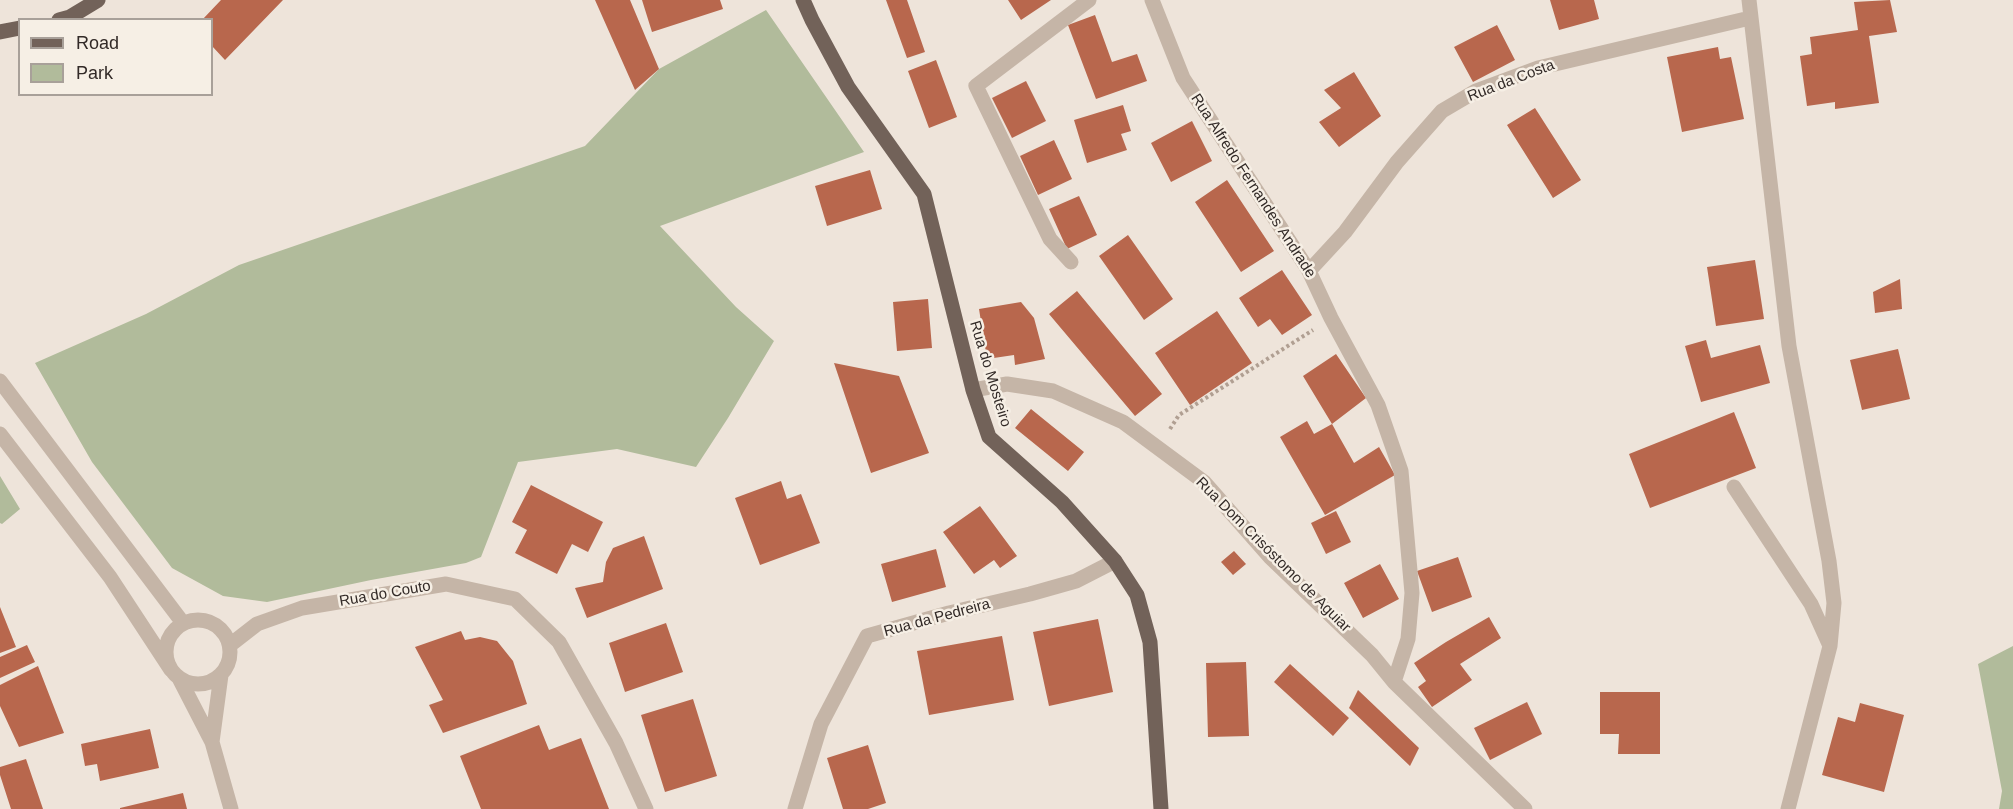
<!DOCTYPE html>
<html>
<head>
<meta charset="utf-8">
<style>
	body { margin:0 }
	#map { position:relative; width:2013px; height:809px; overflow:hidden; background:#eee4da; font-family:Arial,sans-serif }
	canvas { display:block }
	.legend { position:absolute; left:18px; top:18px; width:195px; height:78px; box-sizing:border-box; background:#f6efe5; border:2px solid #a8a099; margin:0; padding:8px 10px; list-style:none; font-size:18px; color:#322a27 }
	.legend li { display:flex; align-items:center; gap:12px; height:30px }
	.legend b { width:30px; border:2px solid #a8a099 }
</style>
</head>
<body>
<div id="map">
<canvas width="2013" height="809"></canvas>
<ul class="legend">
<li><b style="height:8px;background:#726259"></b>Road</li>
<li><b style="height:16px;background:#b1bb9b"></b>Park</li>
</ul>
</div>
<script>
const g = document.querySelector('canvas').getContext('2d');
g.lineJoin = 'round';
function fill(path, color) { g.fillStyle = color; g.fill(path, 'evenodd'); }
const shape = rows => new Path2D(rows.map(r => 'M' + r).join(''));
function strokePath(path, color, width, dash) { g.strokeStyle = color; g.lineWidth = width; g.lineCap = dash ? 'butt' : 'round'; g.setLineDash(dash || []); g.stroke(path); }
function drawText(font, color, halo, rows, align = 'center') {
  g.font = font + ' Arial,sans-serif'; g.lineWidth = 5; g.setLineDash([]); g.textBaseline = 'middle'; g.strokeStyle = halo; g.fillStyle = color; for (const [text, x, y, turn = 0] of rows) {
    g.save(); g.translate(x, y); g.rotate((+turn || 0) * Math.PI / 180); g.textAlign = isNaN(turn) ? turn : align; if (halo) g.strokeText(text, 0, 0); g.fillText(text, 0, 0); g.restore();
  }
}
const green = shape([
	[766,10,864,152,660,226,736,307,774,341,728,418,696,467,617,449,518,462,481,557,466,563,371,580,267,602,223,596,172,568,92,462,35,363,146,314,239,265,585,146,659,69],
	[0,476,20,509,2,524,0,523],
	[2013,646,2013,809,1999,809,2002,791,1978,664]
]);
const building = shape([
	[221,0,283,0,225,60,212,46,212,20,202,20],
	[595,0,630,0,659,69,635,90],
	[642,0,720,0,723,9,652,32],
	[886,0,907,0,925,52,907,58],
	[1008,0,1051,0,1021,20],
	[1550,0,1594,0,1599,19,1559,30],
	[1890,0,1897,32,1869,36,1879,103,1835,109,1835,102,1807,106,1800,56,1812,54,1810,37,1858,30,1854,2],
	[1095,15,1112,62,1137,54,1147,81,1096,99,1068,25],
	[1497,25,1515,60,1473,82,1454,47],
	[1718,47,1720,59,1731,57,1744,119,1682,132,1667,57],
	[936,60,957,117,929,128,908,71],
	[1354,72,1381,116,1339,147,1319,122,1341,108,1324,90],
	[1026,81,1046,121,1012,138,992,98],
	[1123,105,1131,131,1121,134,1127,150,1087,163,1074,120],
	[1535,108,1581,180,1553,198,1507,125],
	[1192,121,1212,161,1171,182,1151,143],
	[1054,140,1072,179,1038,195,1020,156],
	[870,170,882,209,827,226,815,186],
	[1227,180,1274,251,1241,272,1195,202],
	[1079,196,1097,235,1067,249,1049,209],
	[1128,235,1173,299,1144,320,1099,256],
	[1755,260,1764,319,1716,326,1707,267],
	[1282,270,1312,315,1282,335,1270,319,1258,327,1239,298],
	[1900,279,1902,309,1875,313,1873,292],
	[1077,291,1162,394,1135,416,1049,314],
	[928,299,932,348,897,351,893,302],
	[1021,302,1034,318,1045,359,1015,365,1014,355,987,359,979,309],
	[1217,311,1252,363,1190,405,1155,353],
	[1706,340,1711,358,1760,345,1770,383,1701,402,1685,346],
	[1898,349,1910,399,1862,410,1850,360],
	[1336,354,1366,398,1332,424,1303,376],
	[834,363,899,376,929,453,871,473],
	[1031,409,1084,452,1068,471,1015,428],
	[1734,412,1756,468,1650,508,1629,454],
	[1307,421,1314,434,1332,424,1354,463,1379,447,1395,475,1325,515,1280,437],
	[781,481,787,499,801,494,820,543,760,565,735,498],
	[531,485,603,522,588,552,572,544,557,574,515,553,527,530,512,522],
	[980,506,1017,556,1000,568,994,560,974,574,943,532],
	[1336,511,1351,542,1326,554,1311,523],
	[644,536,663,589,587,618,575,588,603,582,606,562,613,548],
	[936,549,946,587,892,602,881,564],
	[1234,551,1246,564,1233,575,1221,562],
	[1458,557,1472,597,1432,612,1417,571],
	[1380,564,1399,599,1363,618,1344,583],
	[0,607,16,647,0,653],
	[1489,617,1501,638,1460,664,1472,680,1432,707,1418,687,1426,681,1414,663,1446,642],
	[1098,619,1113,692,1049,706,1033,632],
	[666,623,683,672,625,692,609,643],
	[461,631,465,640,480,637,497,641,513,661,527,704,443,733,429,705,443,700,415,647],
	[1002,636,1014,700,929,715,917,651],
	[27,645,35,662,0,678,0,657],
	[1246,662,1249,736,1208,737,1206,663],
	[1290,664,1349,718,1333,736,1274,682],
	[38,666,64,733,19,747,0,706,0,685],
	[1358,690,1419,748,1410,766,1349,708],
	[1600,692,1660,692,1660,754,1618,754,1619,734,1600,734],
	[693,699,717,776,665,792,641,715],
	[1527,702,1542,734,1490,760,1474,728],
	[1860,703,1904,715,1884,792,1822,775,1838,717,1855,722],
	[539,725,549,750,581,738,609,809,481,809,460,756],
	[150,729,159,768,100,781,97,764,85,766,81,744],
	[868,745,886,803,868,809,843,809,827,758],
	[26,759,43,809,11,809,0,775,0,767],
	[183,793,187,809,120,809,120,808]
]);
const path = shape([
	[1170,429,1179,415,1313,330]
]);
const minor = shape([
	[1152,0,1183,78,1309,271,1331,318,1378,405,1401,471,1412,593,1408,639,1394,682],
	[1749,0,1789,346,1829,561,1834,603,1830,646,1788,809],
	[1071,262,1050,239,976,86,1089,0],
	[1309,271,1345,232,1397,162,1442,111,1476,91,1538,68,1750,18],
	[0,381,183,623],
	[973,390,1007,384,1053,391,1123,422,1204,482,1270,557,1372,655,1394,682,1525,809],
	[0,434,110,577,171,670],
	[1734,487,1811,604,1830,646],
	'166 652a32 32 0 1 1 64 0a32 32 0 1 1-64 0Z',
	[230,645,257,624,302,608,446,584,515,599,559,642,616,743,646,809],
	[179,678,212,742,231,809],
	[212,742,221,675],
	[795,809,821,724,867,636,949,613,1030,594,1076,581,1115,561]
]);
const major = shape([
	[803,0,812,20,848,87,924,194,973,390,989,437,1062,502,1115,561,1137,595,1150,642,1161,809],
	[59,20,70,17,98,0],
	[0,32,20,28]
]);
const streetNames = [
	["Rua da Costa",1511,81,-21],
	["Rua Alfredo Fernandes Andrade",1253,186,57],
	["Rua do Mosteiro",990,374,73],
	["Rua Dom Crisóstomo de Aguiar",1273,555,45],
	["Rua do Couto",385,594,-10],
	["Rua da Pedreira",937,618,-15]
];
fill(green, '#b1bb9b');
fill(building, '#b8674d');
strokePath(path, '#b09f92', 4, [3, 3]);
strokePath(minor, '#c5b5a7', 15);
strokePath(major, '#726259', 15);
drawText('15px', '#322a27', '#f6efe5', streetNames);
</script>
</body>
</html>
